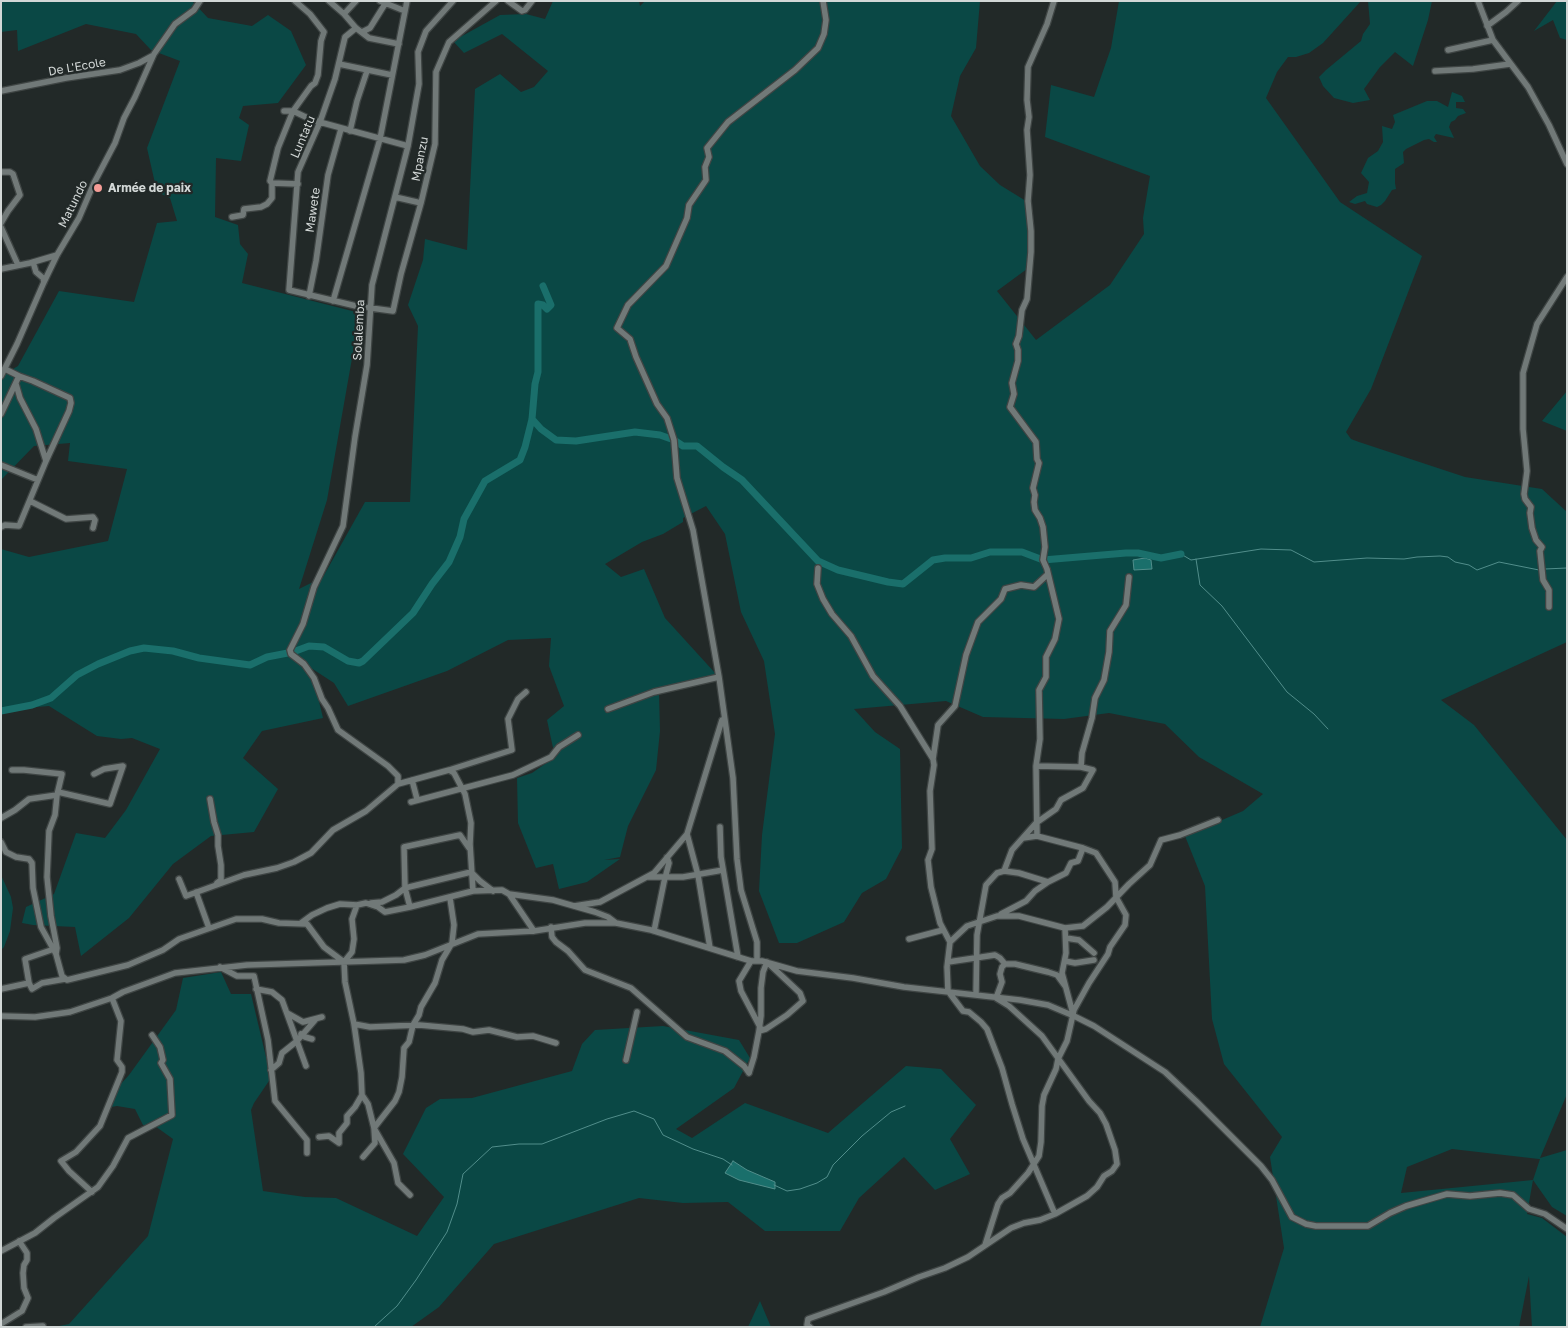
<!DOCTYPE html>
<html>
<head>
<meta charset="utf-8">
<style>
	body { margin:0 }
	#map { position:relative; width:1568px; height:1328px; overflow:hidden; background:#222928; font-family:"Golos Text",sans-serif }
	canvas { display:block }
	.frame { position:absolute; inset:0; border:2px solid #d2d7d6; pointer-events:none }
</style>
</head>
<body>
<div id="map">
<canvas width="1568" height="1328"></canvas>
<div class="frame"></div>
</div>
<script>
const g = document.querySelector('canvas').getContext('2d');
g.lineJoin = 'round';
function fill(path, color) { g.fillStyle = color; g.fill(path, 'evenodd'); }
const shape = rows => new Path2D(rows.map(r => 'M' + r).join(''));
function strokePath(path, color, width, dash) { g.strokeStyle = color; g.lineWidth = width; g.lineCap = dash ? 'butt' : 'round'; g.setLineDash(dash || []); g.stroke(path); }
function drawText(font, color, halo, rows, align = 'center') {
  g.font = font + ' "Golos Text",sans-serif'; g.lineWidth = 4.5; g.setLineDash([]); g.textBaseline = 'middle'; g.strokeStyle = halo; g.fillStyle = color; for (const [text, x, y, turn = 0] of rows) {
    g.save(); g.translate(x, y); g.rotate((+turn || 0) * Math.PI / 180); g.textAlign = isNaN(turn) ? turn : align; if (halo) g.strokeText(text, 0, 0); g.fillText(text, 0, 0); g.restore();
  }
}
const green = shape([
	[1,1,192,1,208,18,252,26,268,15,291,31,306,65,278,103,243,106,239,118,249,125,241,161,216,158,215,217,238,225,240,244,248,254,242,283,360,313,327,500,299,589,323,577,365,502,410,502,418,326,408,305,423,260,425,239,467,250,475,89,500,74,521,92,534,87,548,71,502,34,464,53,453,41,500,15,526,14,545,19,553,1,639,1,640,6,645,1,980,1,976,48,960,76,951,116,980,166,1000,185,1026,201,1031,266,997,291,1036,340,1110,285,1144,234,1143,218,1150,176,1045,137,1051,85,1094,97,1111,48,1119,1,1361,1,1323,43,1309,53,1296,57,1288,57,1277,72,1266,98,1340,202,1422,256,1371,389,1346,432,1351,439,1359,442,1465,477,1542,489,1567,512,1567,642,1441,700,1474,725,1567,840,1567,1094,1540,1158,1567,1150,1567,1216,1552,1207,1533,1180,1527,1214,1542,1218,1567,1237,1567,1327,1532,1327,1529,1276,1519,1327,1260,1327,1284,1248,1270,1157,1282,1137,1224,1064,1212,1019,1205,886,1185,836,1243,811,1263,794,1199,757,1165,724,1109,713,1064,719,983,717,946,701,854,709,875,732,900,749,902,848,886,879,862,893,844,922,797,943,779,943,759,891,762,835,775,734,764,661,741,612,725,534,706,506,683,518,683,522,663,534,642,542,605,564,621,577,644,569,665,618,716,674,659,692,660,731,656,770,628,826,620,857,604,860,620,859,587,882,559,889,553,864,536,868,518,823,517,778,532,773,555,757,547,720,564,706,549,666,551,638,508,640,447,671,348,706,334,683,311,668,323,718,262,731,243,758,278,789,254,832,211,836,173,864,129,918,81,956,75,927,33,925,22,923,26,907,54,894,76,833,105,838,126,810,160,749,132,738,121,739,97,736,49,706,1,710,1,549,29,557,108,541,127,469,68,461,70,443,34,446,1,480,1,376,18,366,59,291,134,302,157,223,177,221,170,198,157,192,147,148,180,61,151,50,136,34,86,24,18,51,17,30,1,32],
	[1452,1149,1539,1159,1540,1159,1533,1180,1401,1193,1407,1167],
	[1368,1,1432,1,1428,20,1413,66,1395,52,1380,67,1364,89,1370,100,1353,103,1334,98,1323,86,1319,77,1326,70,1361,41,1363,34,1370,24],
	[1557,1,1567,1,1567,40,1560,38,1553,20,1534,31],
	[1452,92,1462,96,1465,102,1456,102,1456,108,1463,109,1466,113,1458,116,1455,120,1451,122,1449,127,1454,138,1436,134,1434,137,1437,142,1434,142,1429,139,1424,140,1406,149,1403,152,1404,163,1395,169,1395,183,1396,189,1392,190,1385,201,1381,205,1377,207,1367,204,1365,201,1355,204,1349,202,1357,196,1367,193,1369,182,1361,173,1368,158,1378,151,1383,142,1382,126,1392,129,1395,122,1393,115,1427,101,1437,101,1448,107],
	[1567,391,1567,431,1542,421],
	[1,875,11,897,13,908,10,931,4,947,1,950],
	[221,972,231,994,251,994,271,1078,254,1103,251,1110,263,1191,305,1197,336,1198,417,1236,444,1197,403,1154,426,1108,440,1099,472,1098,572,1071,582,1044,595,1030,663,1026,739,1040,750,1058,734,1088,676,1129,692,1138,745,1103,828,1133,906,1066,941,1069,976,1105,950,1139,970,1174,935,1190,904,1157,859,1198,840,1231,765,1231,728,1202,683,1203,639,1198,494,1244,439,1307,411,1327,54,1327,69,1324,148,1236,173,1139,155,1126,143,1125,135,1109,117,1106,111,1107,106,1105,107,1099,129,1075,176,1010,183,978],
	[760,1301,771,1327,748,1327]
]);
const water = shape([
	[1145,558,1151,560,1152,569,1134,570,1133,560,1145,558],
	[733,1161,747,1170,775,1182,775,1189,739,1180,725,1173,733,1161]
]);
const stream = shape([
	[1181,554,1191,560,1261,549,1291,550,1314,562,1367,558,1404,559,1417,557,1440,556,1448,557,1455,562,1469,565,1477,570,1499,562,1539,570],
	[1196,559,1200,585,1222,606,1287,692,1314,714,1328,729],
	[1545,569,1567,568],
	[774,1185,787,1191,800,1189,817,1183,827,1177,833,1165,862,1136,891,1112,905,1106],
	[374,1327,397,1306,416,1280,447,1232,457,1204,463,1174,492,1147,519,1144,542,1144,607,1119,634,1111,654,1119,663,1135,693,1149,723,1159,732,1165]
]);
const river = shape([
	[532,419,541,429,556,440,576,441,635,432,660,435,674,440,683,446,697,446,723,467,742,480,818,561,838,570,888,582,903,584,933,560,945,558,971,558,990,552,1022,552,1043,560,1126,553,1138,553,1161,558,1181,554],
	[1,711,32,705,51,698,77,675,98,664,130,651,144,648,173,651,199,658,250,665,267,657,293,652,309,646,324,647,348,661,359,663,363,661,413,613,432,584,449,562,460,537,464,519,485,481,520,460,525,447,532,419,535,384,538,372,538,304,543,305,547,309,551,305,543,286]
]);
const minor = shape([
	[295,1,310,14,324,32,321,41,318,75,315,83,311,86,293,111,278,148,270,181,272,183,298,184],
	[329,1,344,14,356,28,369,38,399,44],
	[380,1,405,11],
	[508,1,522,11,525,10,532,1],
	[1478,1,1493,40,1528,87,1549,125,1567,164],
	[344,14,356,1],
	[1487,26,1506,12,1518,1],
	[356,28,345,37,335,79,320,122,298,172,289,290,356,306,393,311,401,274,421,203,435,144,436,72,449,42,496,1],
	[362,32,370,28,385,4],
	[1448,50,1493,40],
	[339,64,392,75],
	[1435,71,1473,69,1510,64],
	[1,91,66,78,120,70,139,63,152,56],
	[284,111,293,111,312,120,408,146],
	[350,131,357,101,367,71],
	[1,172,10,172,13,174,20,195,8,211,1,223],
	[395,197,421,203],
	[232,217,243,215,244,209,261,207,267,204,272,198,272,183],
	[1,227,18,265],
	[33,262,36,272,43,278,44,282],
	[1,269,30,263,57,255],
	[309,296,316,261,328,175,341,129],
	[333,301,380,139,407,1],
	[1,376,17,344,44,282,57,255,79,218,94,183,115,143,124,118,135,97,154,54,175,24,194,10,200,1],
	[16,384,20,398,36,429,46,461],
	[1,414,19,376,5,369],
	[1,465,38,480],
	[30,501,66,519,93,517,95,520,93,528],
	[1,527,5,525,19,526,46,461,69,411,71,403,70,398,33,381,19,376],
	[818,568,817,584,823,599,832,614,851,636,873,676,900,706,933,759,934,765,930,791,932,849,928,860,931,887,940,923,950,942],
	[1549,607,1549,590,1543,580,1540,551,1542,547,1536,540,1532,528,1530,513,1531,507,1525,499,1524,494,1527,471,1523,429,1523,373,1537,324,1567,277],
	[608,709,654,692,719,677],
	[933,759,938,725,955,706,966,655,978,622,1001,599,1005,589,1021,585,1034,587,1048,574],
	[1081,767,1082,753,1092,718,1095,698,1104,680,1109,652,1110,631,1126,605,1129,577],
	[12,770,24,770,62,774,57,795],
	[449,770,512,750,508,719,518,699,526,692],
	[412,780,417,799],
	[398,784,398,776,388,766,338,730,328,708,322,699,314,678,304,664,291,654,290,650,303,624,314,587,343,526,355,437,367,365,372,285,408,146,419,84,418,52,426,31,453,1],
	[58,792,110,804,123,766,104,769,94,774],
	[210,799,214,822,218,835,218,846,221,865,221,880,217,883],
	[411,802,513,775,551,757,559,747,578,735],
	[1,818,15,810,29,799,57,795,55,815,49,831,47,877,51,916,57,948,56,954],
	[720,827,721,857,738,957],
	[687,834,698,875,710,948],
	[1037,836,1036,766,1040,739,1039,690,1046,677,1046,657,1055,639,1059,619,1047,569,1043,560,1045,547,1043,527,1040,518,1035,510,1034,502,1035,495,1033,488,1039,463,1037,459,1036,442,1010,407,1014,394,1012,383,1018,361,1018,350,1016,344,1019,336,1022,310,1027,299,1031,252,1031,231,1028,201,1030,175,1027,130,1029,117,1027,100,1028,67,1047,24,1054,1],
	[1,842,6,852,16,857,29,859,32,863,33,888,41,927,56,954,62,976,67,980,128,965,163,950,179,939,236,919,262,919,279,923,307,924,324,947,344,962],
	[1004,871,1019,873,1048,882],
	[649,877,683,877,723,870],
	[179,879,186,896,244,875,277,868,294,862,311,853,333,830,366,811,398,784,449,770,454,773,465,794,471,823,470,844,473,891],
	[196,892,209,928],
	[509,894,534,931],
	[371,903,382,902,396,895,405,888,471,872,480,881,493,891],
	[574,906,600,902,654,873,687,834,722,720],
	[410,907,473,891,502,890,509,894,553,900,595,912,608,917,616,923],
	[1001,914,1026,901,1035,891,1048,882,1066,873,1071,863,1078,861,1083,848],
	[301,923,312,915,327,908,340,904,357,905],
	[551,927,552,937,556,942,568,951,585,970,631,988,687,1037,725,1051,744,1066,749,1073],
	[1065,928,1066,953,1062,973,1073,1014],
	[654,931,664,882,669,863,667,857],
	[1066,938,1079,940,1094,953],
	[909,939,943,930],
	[54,949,25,959,29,983,32,989,42,983,65,979],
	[751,961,739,981,741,991,760,1027],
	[757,961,757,942,741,890,737,859,733,778,719,677,693,530,677,478,674,440,667,418,657,404,636,357,630,339,617,328,628,305,666,266,687,218,689,205,706,180,705,167,709,157,707,148,728,122,795,70,818,48,824,34,826,20,823,1],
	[1065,961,1075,963,1094,960],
	[948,962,995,955,1000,958,1005,964],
	[220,967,237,976,254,976,268,1040,275,1101,307,1140,307,1153],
	[1,989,29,983],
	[256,989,272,992,282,1000,306,1066],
	[976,994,977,935,986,885,997,873,1004,871,1012,850,1036,823,1056,809,1061,800,1083,788,1093,770,1081,767,1036,766],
	[287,1013,303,1022,322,1017],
	[1,1016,35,1017,70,1012,112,998,123,992,175,973,247,965,404,960,425,955,478,934,534,931,585,923,616,923,651,930,751,961,762,961,797,971,853,978,904,987,1020,1000,1048,1005,1074,1016,1094,1026,1165,1072,1197,1102,1261,1166,1272,1180,1292,1217,1306,1224,1316,1226,1368,1226,1390,1213,1406,1206,1447,1194,1470,1196,1500,1193,1513,1195,1529,1209,1545,1214,1567,1229],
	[354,1024,370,1027,419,1025,463,1029,473,1032,489,1030,517,1037,533,1036,556,1043],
	[301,1034,305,1037,312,1039],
	[626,1060,637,1012],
	[271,1070,279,1063,282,1053,297,1041,316,1019],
	[749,1073,754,1057,759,1031,761,1016,761,988,763,972,767,962,800,993,803,1001,787,1015,766,1029,759,1031],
	[374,1128,368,1104,362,1095,361,1073,354,1024,345,982,344,962,352,952,354,939,352,919,357,905,366,903,378,907,385,912,410,907,405,888,404,847,460,835,469,848],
	[374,1128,395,1101,399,1092,402,1077,404,1048,409,1042,413,1025,419,1015,421,1007,435,983,442,960,452,943,454,925,450,898],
	[319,1137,329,1136,339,1143],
	[339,1143,339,1133,347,1123,347,1116,355,1107,362,1095],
	[363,1157,375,1143,374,1128,394,1163,398,1183,410,1195],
	[92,1192,69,1171,61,1161,76,1152,100,1126,122,1072,122,1067,117,1060,121,1021,112,998],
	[1055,1214,1023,1139,1012,1104,1002,1068,987,1029,981,1022,969,1012,963,1011,948,991,947,967,950,942,967,926,997,916,1019,916,1065,928,1083,926,1107,907,1129,884,1150,865,1161,840,1180,835,1218,820],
	[985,1245,998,1204,1002,1198,1010,1193,1028,1173,1039,1156,1041,1142,1042,1106,1044,1095,1056,1069,1058,1059,1067,1041,1074,1010,1089,983,1108,954,1110,947,1125,925,1126,915,1116,897,1115,882,1096,853,1083,848,1037,836,1023,838],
	[1,1251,35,1233,54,1218,98,1187,113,1166,128,1138,172,1115,170,1079,161,1063,163,1060,160,1047,152,1035],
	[1,1324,22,1311,28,1298,24,1288,23,1273,24,1265,27,1260,27,1253,19,1241],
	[26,1327,43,1326],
	[810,1327,807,1325,808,1319,884,1292,919,1277,945,1268,968,1257,1011,1228,1024,1223,1040,1220,1055,1214,1087,1196,1097,1187,1104,1176,1112,1171,1117,1164,1115,1150,1106,1124,1100,1113,1089,1101,1042,1036,1009,1006,996,998,1002,982,1000,974,1002,967,1005,964,1015,964,1048,972,1057,975,1065,986]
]);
const markers = [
	[98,188,5,"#f59c96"]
];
const streetNames = [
	["De L'Ecole",77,67,-10],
	["Luntatu",303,137,-67],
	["Mpanzu",420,159,-79],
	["Matundo",73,204,-64],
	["Mawete",313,210,-82],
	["Solalemba",359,330,-87]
];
const poiNames = [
	["Armée de paix",108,188]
];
fill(green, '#0a4845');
fill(water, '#1a6f6b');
strokePath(water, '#518e8b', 1);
strokePath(stream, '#518e8b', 1);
strokePath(river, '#1a6f6b', 7);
strokePath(minor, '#3f4544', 8);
strokePath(minor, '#717978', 5.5);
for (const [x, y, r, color] of markers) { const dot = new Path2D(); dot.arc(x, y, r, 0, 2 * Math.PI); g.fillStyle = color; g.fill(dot); strokePath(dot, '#222928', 2); }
drawText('12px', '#d2d7d6', '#222928', streetNames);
drawText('bold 12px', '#d2d7d6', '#222928', poiNames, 'left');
</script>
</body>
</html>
